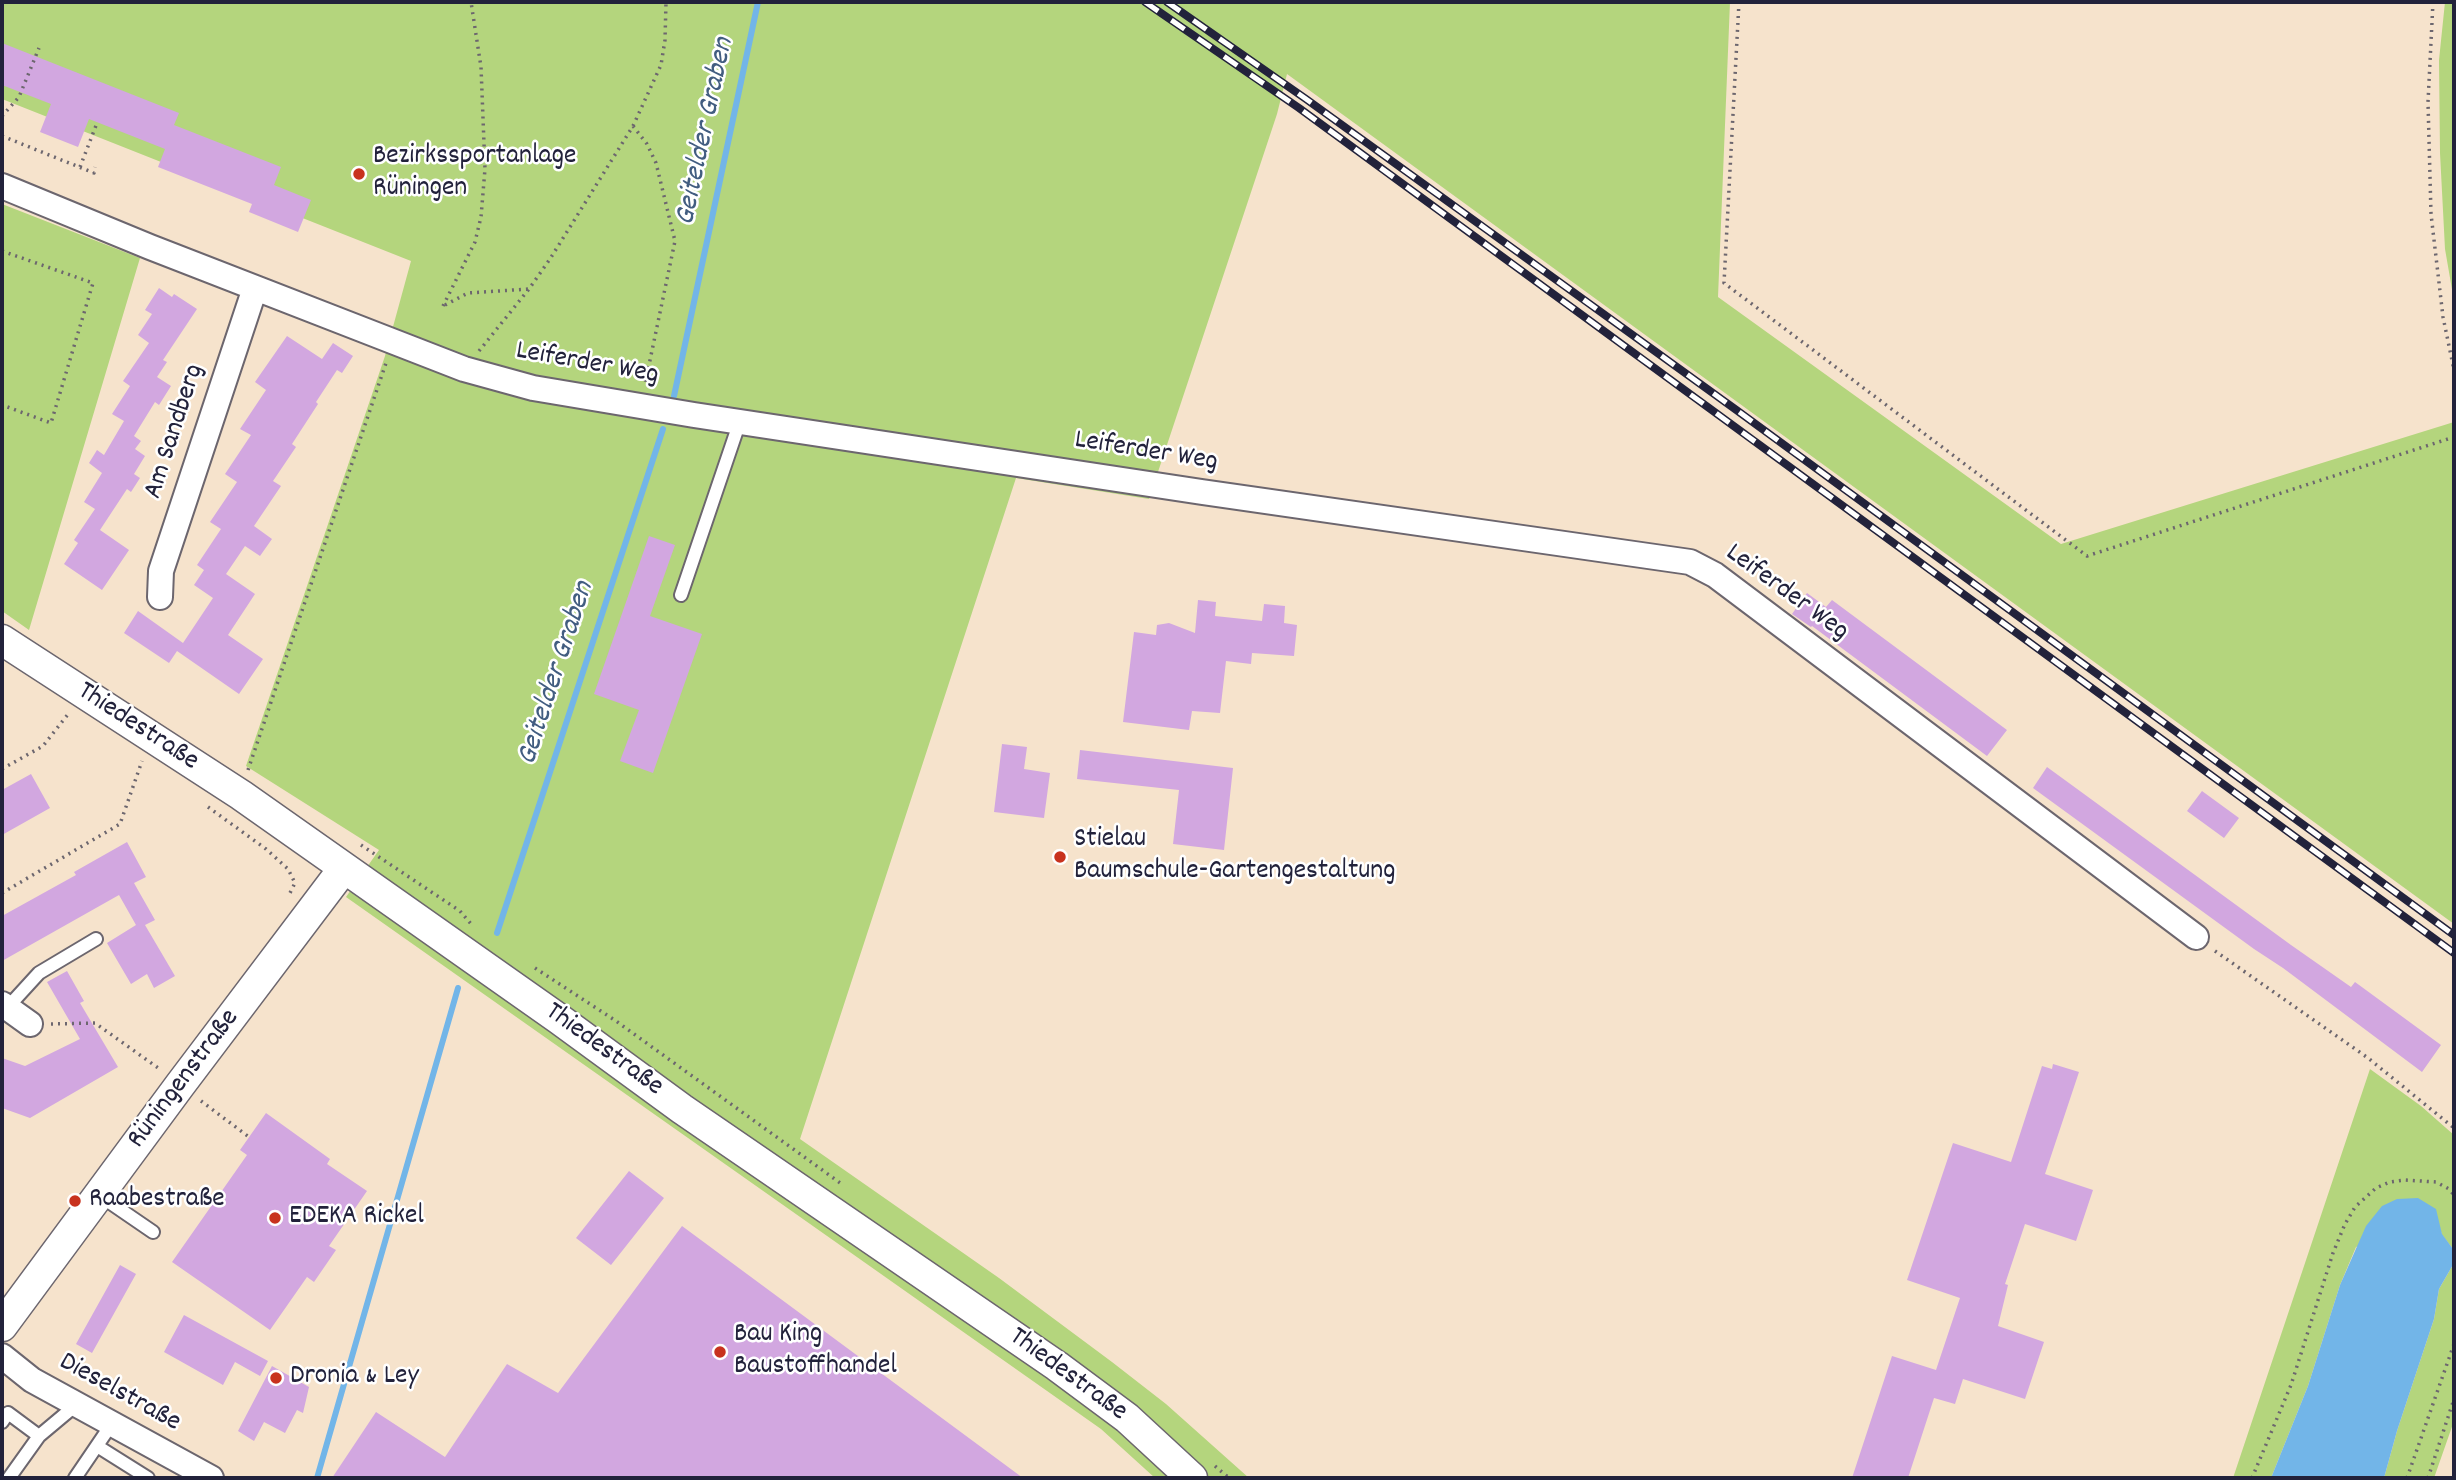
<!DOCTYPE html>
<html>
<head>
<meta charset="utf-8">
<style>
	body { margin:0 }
	#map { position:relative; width:2456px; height:1480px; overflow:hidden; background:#f6e3cc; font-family:Dekko,sans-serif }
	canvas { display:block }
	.frame { position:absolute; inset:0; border:4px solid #22223b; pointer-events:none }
</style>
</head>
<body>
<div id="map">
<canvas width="2456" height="1480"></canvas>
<div class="frame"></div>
</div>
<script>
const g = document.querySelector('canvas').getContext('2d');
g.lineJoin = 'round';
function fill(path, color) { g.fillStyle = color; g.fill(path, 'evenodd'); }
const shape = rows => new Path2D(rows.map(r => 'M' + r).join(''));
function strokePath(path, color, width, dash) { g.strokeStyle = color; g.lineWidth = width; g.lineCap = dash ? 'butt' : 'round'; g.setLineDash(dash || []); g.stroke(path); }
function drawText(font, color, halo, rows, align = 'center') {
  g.font = font + ' Dekko,sans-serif'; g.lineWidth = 5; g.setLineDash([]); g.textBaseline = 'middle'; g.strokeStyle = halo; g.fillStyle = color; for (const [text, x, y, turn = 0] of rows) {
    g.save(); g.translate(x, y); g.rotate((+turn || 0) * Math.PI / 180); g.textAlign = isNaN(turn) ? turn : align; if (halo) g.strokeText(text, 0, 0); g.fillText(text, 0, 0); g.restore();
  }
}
const green = shape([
	[2,2,1730,2,1718,297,2061,544,2454,422,2454,924,1287,74,1277,114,1149,499,1016,478,800,1139,999,1278,1112,1362,1166,1404,1249,1478,1155,1478,1101,1429,346,897,379,850,246,766,385,356,411,261,2,99],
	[2445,2,2454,2,2454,301,2445,249,2440,153,2439,60],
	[2,204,140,258,29,630,2,611],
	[2370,1069,2421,1106,2454,1135,2454,1421,2434,1478,2384,1478,2397,1431,2434,1319,2439,1289,2454,1263,2453,1249,2442,1235,2438,1221,2356,1247,2340,1285,2308,1386,2271,1478,2233,1478]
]);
const water = shape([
	[2418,1198,2436,1209,2442,1234,2453,1249,2454,1263,2439,1289,2434,1319,2397,1431,2384,1478,2271,1478,2308,1386,2340,1285,2366,1226,2382,1206,2397,1199]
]);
const stream = shape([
	[674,396,758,2],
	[497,933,663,429],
	[317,1478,458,988]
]);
const building = shape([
	[2,43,179,113,174,125,281,167,274,185,311,200,298,232,249,212,252,204,158,167,165,149,89,119,78,147,40,132,51,104,2,85],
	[159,288,172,297,174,294,197,309,163,360,167,362,157,377,171,386,159,405,155,402,134,436,141,441,135,449,145,456,134,474,140,478,131,492,127,489,100,530,129,550,102,590,64,564,78,543,74,540,95,509,84,502,102,473,89,463,97,450,104,455,124,421,112,414,130,386,123,381,149,343,138,335,152,314,145,310],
	[287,336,322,359,333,343,353,356,342,373,337,370,316,402,318,404,292,444,296,447,273,481,281,486,254,526,272,539,260,556,245,546,226,574,255,594,228,635,263,659,239,694,177,651,169,663,124,633,138,611,183,643,213,598,194,585,204,570,197,565,221,529,210,522,237,482,225,474,251,435,240,429,266,390,255,382],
	[649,536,675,545,650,616,702,634,653,773,620,761,639,710,594,694],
	[1807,593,1826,607,1832,600,2007,730,1987,756,1812,626,1811,627,1792,614],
	[1198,600,1216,602,1215,616,1262,621,1264,604,1285,606,1284,623,1297,625,1294,656,1252,653,1251,664,1226,661,1220,713,1192,711,1189,730,1123,722,1134,632,1156,635,1157,625,1169,623,1195,633],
	[1002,744,1027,747,1024,769,1050,773,1044,818,994,812],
	[1080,750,1233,768,1224,850,1173,844,1179,790,1077,779],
	[2047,767,2291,945,2351,987,2355,982,2441,1045,2422,1072,2283,968,2254,949,2033,788],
	[31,774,50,808,2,835,2,790],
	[2202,791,2239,818,2224,838,2187,811],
	[127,842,146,877,134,883,155,920,145,925,175,976,154,988,147,974,131,984,107,943,136,925,119,895,2,961,2,916,76,875,74,872],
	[67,971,84,1001,80,1003,118,1067,30,1118,2,1108,2,1058,25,1066,80,1039,47,982],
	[2053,1064,2079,1072,2045,1174,2093,1190,2076,1241,2025,1224,2005,1284,2008,1285,1998,1326,2044,1342,2025,1399,1963,1379,1955,1404,1934,1398,1908,1478,1852,1478,1892,1356,1936,1370,1960,1298,1907,1280,1953,1143,2011,1162,2042,1066,2052,1069],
	[266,1113,330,1159,327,1164,367,1191,329,1246,336,1250,314,1282,307,1277,270,1330,172,1262,247,1155,240,1150],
	[629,1171,664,1198,611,1265,576,1238],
	[682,1226,1023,1478,332,1478,376,1412,445,1457,507,1364,558,1393],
	[120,1265,136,1274,92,1353,76,1344],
	[184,1315,268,1361,260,1376,235,1362,223,1385,164,1352],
	[272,1366,309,1387,303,1413,297,1410,285,1433,264,1422,254,1441,238,1431]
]);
const path = shape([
	[1739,2,1724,283,2087,556,2454,437],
	[2433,2,2428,102,2431,214,2443,317,2454,370],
	[2,116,19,97,39,48],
	[633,126,647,144,656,163,675,241,645,384],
	[2,136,94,173,95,167],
	[80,167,97,123],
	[2,251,93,283,51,423,2,405],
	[445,305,468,293,529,289],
	[443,306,475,242,481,217,485,169,481,67,471,2],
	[479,351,529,289,550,259,633,126,661,65,665,40,666,2],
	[2,769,43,746,69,713],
	[248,770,386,363],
	[208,807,266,849,288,869,295,883,288,897],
	[361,845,460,911,471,924],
	[2,893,120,824,142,761],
	[2215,951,2368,1058,2454,1128],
	[535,968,616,1021,843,1185],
	[51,1024,95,1023,161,1070],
	[201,1101,249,1137],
	[1215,1466,1229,1478],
	[2252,1478,2291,1385,2333,1253,2345,1224,2355,1207,2376,1188,2390,1182,2405,1180,2436,1182,2449,1189,2454,1195],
	[2407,1478,2454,1344],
	[2428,1478,2454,1399]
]);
const service = shape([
	[681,595,740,421],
	[7,1008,39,973,96,939],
	[99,1195,153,1232],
	[2,1422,8,1413,39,1436],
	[97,1446,148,1478],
	[9,1478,39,1436,76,1405],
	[75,1478,111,1425]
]);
const minor = shape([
	[2,186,150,247,464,369,533,388,694,415,1202,492,1690,562,1715,575,2196,937],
	[160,597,161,571,255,288],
	[2,1004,30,1024],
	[2,1356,32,1380,211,1478]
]);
const tertiary = shape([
	[2,640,241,795,559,1019,682,1109,1057,1366,1127,1418,1192,1478],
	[2,1326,180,1085,344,868]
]);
const rail = shape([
	[1145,2,1299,108,2454,953],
	[1167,2,1306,99,1735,409,2454,935]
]);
const markers = [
	[359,174,7,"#c8321e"],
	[1060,857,7,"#c8321e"],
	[75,1201,7,"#c8321e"],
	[275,1218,7,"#c8321e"],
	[720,1352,7,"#c8321e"],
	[276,1378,7,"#c8321e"]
];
const poiNames = [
	["Bezirkssportanlage",373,158],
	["Rüningen",373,190],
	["Stielau",1074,841],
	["Baumschule-Gartengestaltung",1074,873],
	["Raabestraße",89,1201],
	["EDEKA Rickel",289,1218],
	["Bau King",734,1336],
	["Baustoffhandel",734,1368],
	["Dronia & Ley",290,1378]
];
const streetNames = [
	["Leiferder Weg",587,365,10],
	["Am Sandberg",176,432,-72],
	["Leiferder Weg",1146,453,9],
	["Leiferder Weg",1786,594,36],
	["Thiedestraße",137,728,33],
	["Thiedestraße",603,1051,36],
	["Rüningenstraße",185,1080,-53],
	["Thiedestraße",1067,1376,36],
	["Dieselstraße",119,1394,29]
];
const waterNames = [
	["Geitelder Graben",707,132,-78],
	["Geitelder Graben",558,674,-72]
];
fill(green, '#b4d57d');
fill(water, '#72b5e8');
strokePath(stream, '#72b5e8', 6);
fill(building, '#d2a7e0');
strokePath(service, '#6c666e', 16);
strokePath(minor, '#6c666e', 28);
strokePath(tertiary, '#6c666e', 33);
strokePath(path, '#6c666e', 3.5, [2, 5]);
strokePath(service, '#fff', 12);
strokePath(minor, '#fff', 24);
strokePath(tertiary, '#fff', 30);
strokePath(rail, '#22223b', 8);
strokePath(rail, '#fff', 5, [16]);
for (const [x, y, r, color] of markers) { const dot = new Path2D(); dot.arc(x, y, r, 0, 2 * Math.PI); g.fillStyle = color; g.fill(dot); strokePath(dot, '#fff', 2.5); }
drawText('28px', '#22223b', '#fff', poiNames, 'left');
drawText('28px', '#22223b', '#fff', streetNames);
drawText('italic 30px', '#425d80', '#fff', waterNames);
</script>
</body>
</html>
